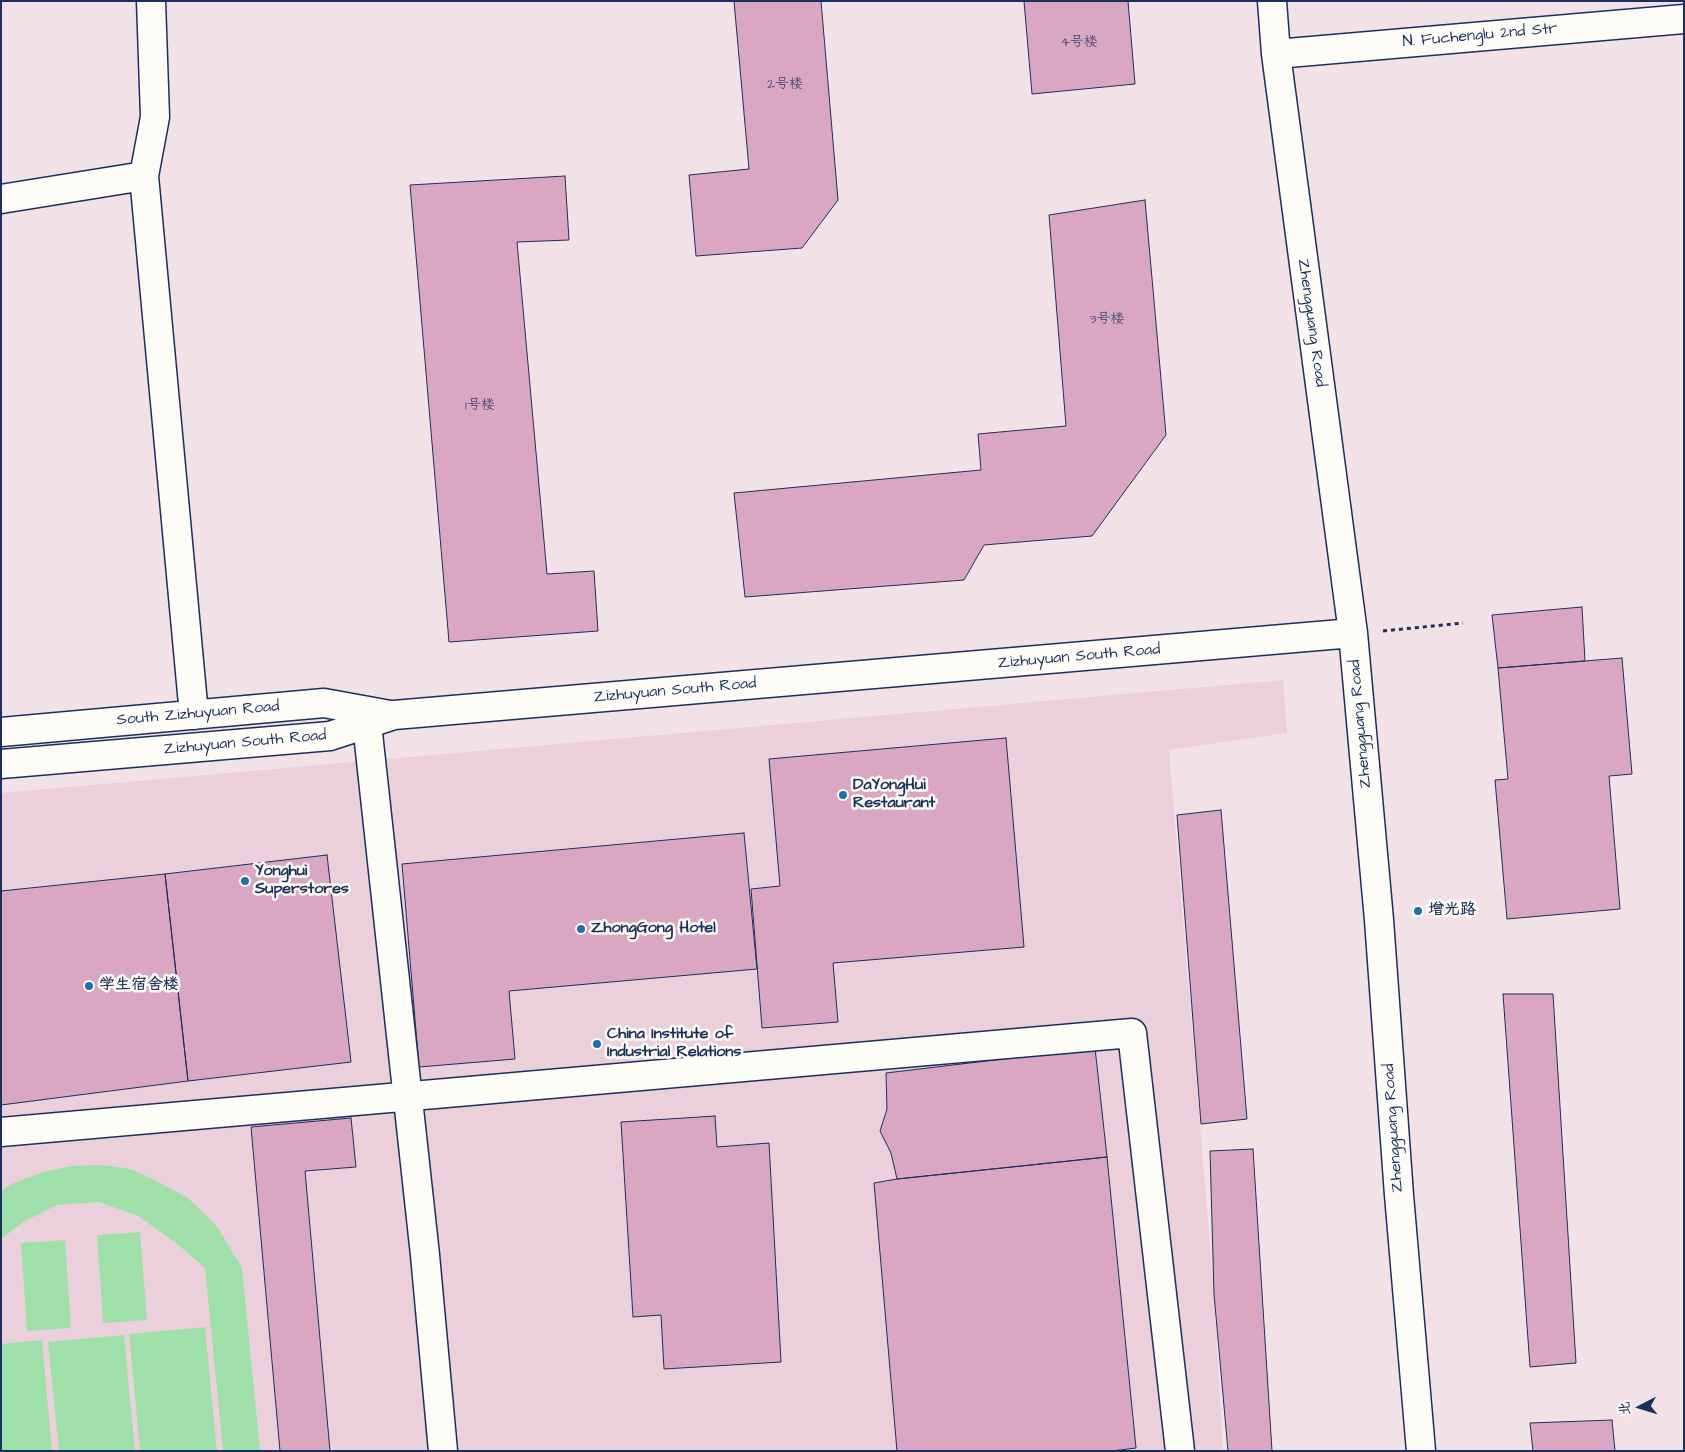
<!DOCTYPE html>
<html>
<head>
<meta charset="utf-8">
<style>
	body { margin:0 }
	#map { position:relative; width:1685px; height:1452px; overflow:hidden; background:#f2e2e7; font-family:"Architects Daughter","LXGW WenKai TC",sans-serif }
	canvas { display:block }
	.frame { position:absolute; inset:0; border:2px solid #1b2f5e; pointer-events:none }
	.north { position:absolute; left:1615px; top:1382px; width:50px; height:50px; -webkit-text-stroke:4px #fdfcf7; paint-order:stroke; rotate:265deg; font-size:14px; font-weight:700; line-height:20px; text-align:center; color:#1b2f5e }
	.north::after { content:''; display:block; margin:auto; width:18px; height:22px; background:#1b2f5e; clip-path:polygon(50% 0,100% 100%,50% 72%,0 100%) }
</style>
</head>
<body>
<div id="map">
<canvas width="1685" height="1452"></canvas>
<div class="frame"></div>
<div class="north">北</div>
</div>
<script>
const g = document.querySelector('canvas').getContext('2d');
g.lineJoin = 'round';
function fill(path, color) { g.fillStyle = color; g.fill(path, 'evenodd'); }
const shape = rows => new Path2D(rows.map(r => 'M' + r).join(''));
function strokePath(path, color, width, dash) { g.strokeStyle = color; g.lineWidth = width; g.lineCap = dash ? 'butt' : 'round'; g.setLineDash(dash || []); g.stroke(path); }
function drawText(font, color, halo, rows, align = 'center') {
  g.font = font + ' "Architects Daughter","LXGW WenKai TC",sans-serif'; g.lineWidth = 5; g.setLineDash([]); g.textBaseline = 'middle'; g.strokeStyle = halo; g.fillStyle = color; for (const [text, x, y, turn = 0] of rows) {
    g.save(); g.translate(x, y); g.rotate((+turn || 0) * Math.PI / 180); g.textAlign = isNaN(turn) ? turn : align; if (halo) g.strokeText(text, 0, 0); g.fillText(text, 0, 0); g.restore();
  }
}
const built = shape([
	[1283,680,1287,733,1169,750,1214,1294,1223,1451,1,1451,1,793]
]);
const green = shape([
	[102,1165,130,1169,155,1180,188,1198,216,1225,242,1268,260,1451,223,1451,205,1268,176,1243,138,1216,99,1202,57,1205,23,1222,1,1239,1,1191,12,1184,43,1172,72,1166],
	[140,1232,147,1320,103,1323,97,1235],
	[65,1240,71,1328,27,1331,21,1243],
	[205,1327,217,1451,140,1451,129,1334],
	[124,1335,135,1451,59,1451,48,1342],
	[42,1340,52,1451,1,1451,1,1344]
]);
const building = shape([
	[734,1,821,1,838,200,802,248,696,256,689,175,749,169,734,1],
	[1024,1,1128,1,1135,84,1032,94,1024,1],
	[565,176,569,240,517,242,547,574,594,571,598,631,449,642,410,185,565,176],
	[1145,200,1166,435,1092,536,984,545,964,580,745,597,734,493,981,470,978,434,1066,426,1049,215,1145,200],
	[1582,607,1585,661,1498,668,1492,615,1582,607],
	[1622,658,1632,774,1609,776,1620,909,1507,919,1495,780,1508,779,1498,668,1622,658],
	[1006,738,1024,947,833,963,838,1022,762,1028,751,889,780,886,769,759,1006,738],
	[1221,810,1247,1119,1201,1124,1177,815,1221,810],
	[744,833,757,969,509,991,515,1059,419,1067,402,864,744,833],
	[327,855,351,1062,188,1081,165,874,327,855],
	[165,874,188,1081,1,1105,1,891,165,874],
	[1503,994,1553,994,1576,1363,1530,1367,1503,994],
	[1095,1048,1107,1157,897,1179,891,1153,880,1131,887,1109,886,1073,1095,1048],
	[715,1116,717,1147,769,1143,781,1362,664,1369,661,1315,633,1317,621,1122,715,1116],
	[351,1118,356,1167,305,1171,330,1451,280,1451,251,1127,351,1118],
	[1253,1149,1272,1451,1228,1451,1214,1294,1210,1151,1253,1149],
	[1107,1157,1136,1448,1112,1451,897,1451,874,1183,897,1179,1107,1157],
	[1612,1420,1615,1451,1533,1451,1530,1423,1612,1420]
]);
const path = shape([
	[1383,631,1463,623]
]);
const minor = shape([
	[151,1,155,117,144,176,194,715],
	[1272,1,1276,54,1353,633,1379,920,1399,1195,1421,1451],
	[1276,54,1684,19],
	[1,199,144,176],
	[367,724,425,1255,443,1451],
	[1,732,324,703,390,715],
	[1,764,330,736,394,715,1353,633],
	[1,1132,1132,1033,1180,1451]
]);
const markers = [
	[843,795,5,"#1f6fb2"],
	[245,881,5,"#1f6fb2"],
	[1418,911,5,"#1f6fb2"],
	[581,929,5,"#1f6fb2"],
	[89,986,5,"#1f6fb2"],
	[597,1044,5,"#1f6fb2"]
];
const numberNames = [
	["4号楼",1079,43],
	["2号楼",785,85],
	["3号楼",1107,320],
	["1号楼",480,406]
];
const streetNames = [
	["N. Fuchenglu 2nd Str",1480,36,-5],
	["Zhengguang Road",1311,323,82],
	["Zizhuyuan South Road",1079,657,-5],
	["Zizhuyuan South Road",675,691,-5],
	["South Zizhuyuan Road",198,714,-5],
	["Zhengguang Road",1361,724,-95],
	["Zizhuyuan South Road",245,743,-5],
	["Zhengguang Road",1394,1128,-94]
];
const poiNames = [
	["DaYongHui",853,786],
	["Restaurant",853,804],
	["Yonghui",255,872],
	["Superstores",255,890],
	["增光路",1428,911],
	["ZhongGong Hotel",591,929],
	["学生宿舍楼",99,986],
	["China Institute of",607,1035],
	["Industrial Relations",607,1053]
];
fill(built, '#ebd0dc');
fill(green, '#9fe0aa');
fill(building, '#daa7c2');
strokePath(building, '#1b2f5e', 1);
strokePath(minor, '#1b2f5e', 31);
strokePath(path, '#1b2f5e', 3, [4, 4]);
strokePath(minor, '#fdfcf7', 28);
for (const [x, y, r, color] of markers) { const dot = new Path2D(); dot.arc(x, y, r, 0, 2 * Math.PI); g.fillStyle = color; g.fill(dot); strokePath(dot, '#fdfcf7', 2); }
drawText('14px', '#4b4d77', null, numberNames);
drawText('16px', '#1b2f5e', '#fdfcf7', streetNames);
drawText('bold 16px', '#1b2f5e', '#fdfcf7', poiNames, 'left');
</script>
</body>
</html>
